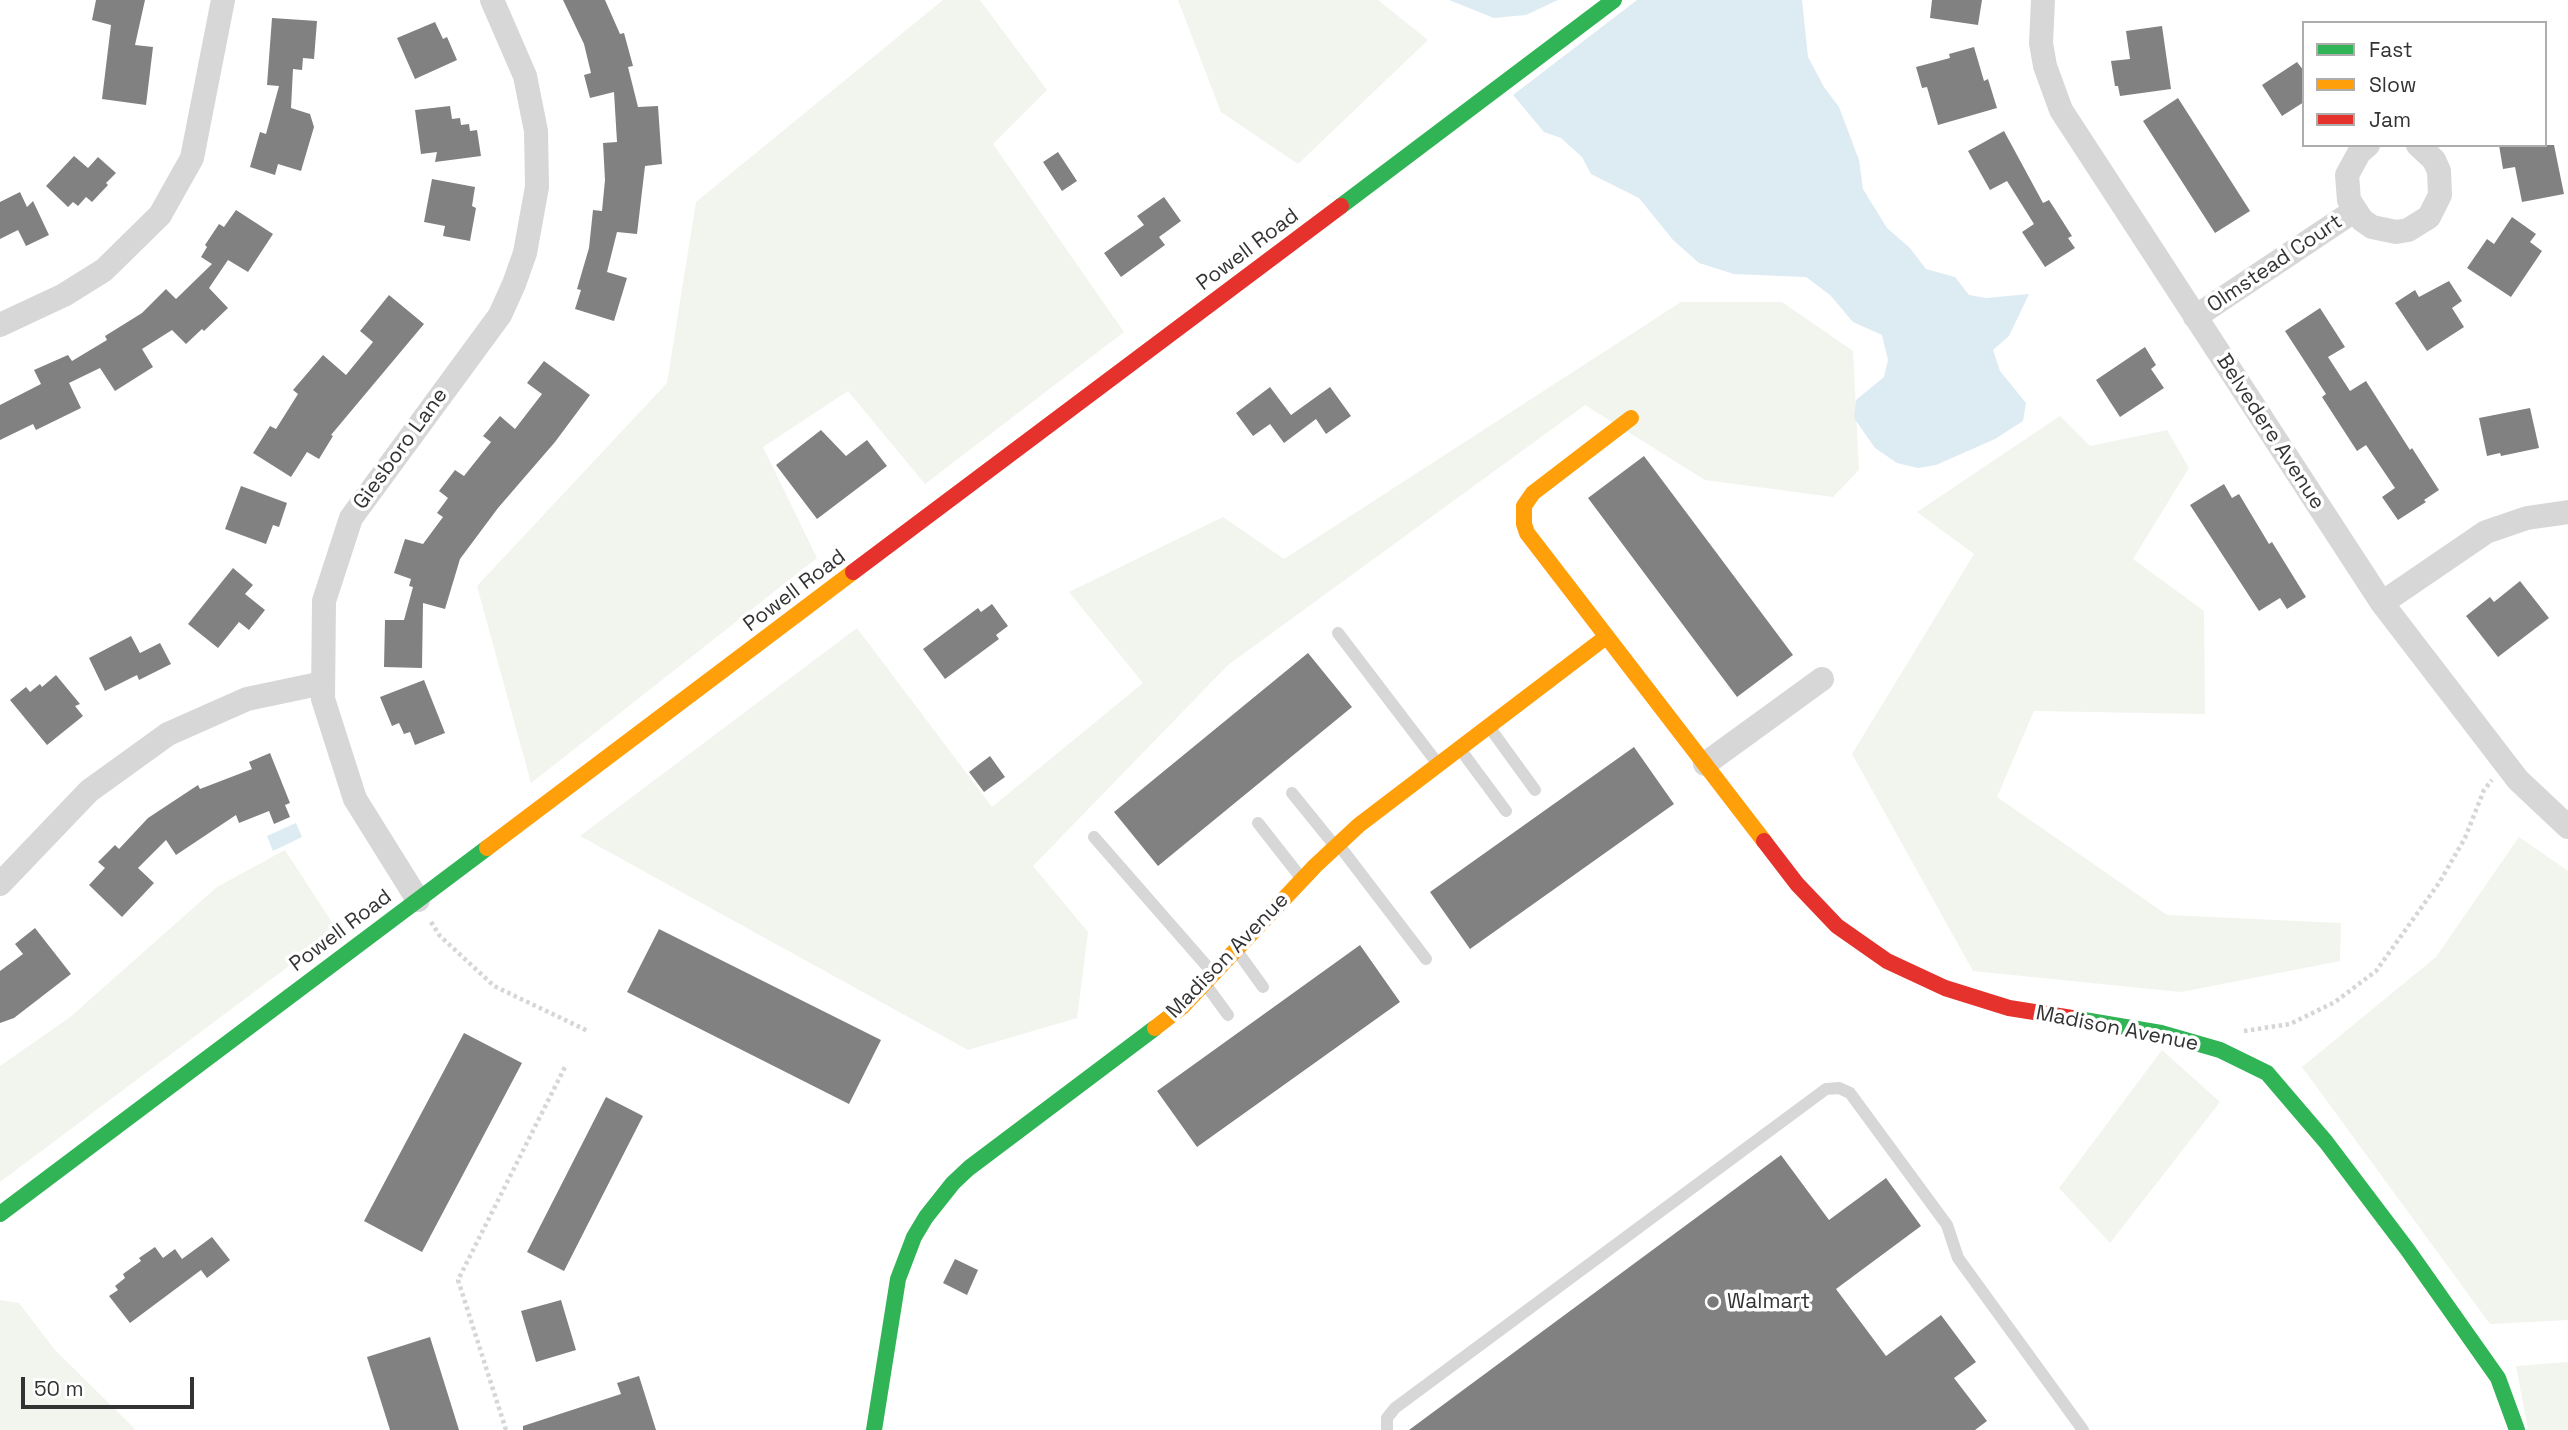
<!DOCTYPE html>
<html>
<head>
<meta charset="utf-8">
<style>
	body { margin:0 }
	#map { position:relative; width:2568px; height:1430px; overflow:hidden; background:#fff; font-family:"Space Grotesk",sans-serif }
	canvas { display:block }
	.legend { position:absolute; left:2302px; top:21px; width:245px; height:126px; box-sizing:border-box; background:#fff; border:2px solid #adadad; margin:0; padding:9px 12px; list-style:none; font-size:21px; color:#333 }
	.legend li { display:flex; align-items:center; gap:14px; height:35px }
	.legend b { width:35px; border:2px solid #adadad }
	.scale { position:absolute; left:21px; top:1377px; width:173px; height:32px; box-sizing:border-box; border:4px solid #333; border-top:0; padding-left:9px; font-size:21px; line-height:24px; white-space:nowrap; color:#333; -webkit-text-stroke:5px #fff; paint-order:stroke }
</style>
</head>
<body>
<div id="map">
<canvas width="2568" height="1430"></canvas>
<ul class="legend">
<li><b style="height:9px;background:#30b455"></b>Fast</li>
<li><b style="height:9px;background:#ff9f0a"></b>Slow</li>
<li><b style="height:9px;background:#e5322d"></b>Jam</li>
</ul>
<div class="scale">50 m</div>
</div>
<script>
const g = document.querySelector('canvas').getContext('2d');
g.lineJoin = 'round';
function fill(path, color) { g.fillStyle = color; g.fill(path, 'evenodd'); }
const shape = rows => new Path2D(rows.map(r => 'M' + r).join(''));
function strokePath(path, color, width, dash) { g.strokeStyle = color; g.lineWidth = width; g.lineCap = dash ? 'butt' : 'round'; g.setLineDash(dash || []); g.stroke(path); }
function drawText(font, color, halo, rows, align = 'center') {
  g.font = font + ' "Space Grotesk",sans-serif'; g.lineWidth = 7; g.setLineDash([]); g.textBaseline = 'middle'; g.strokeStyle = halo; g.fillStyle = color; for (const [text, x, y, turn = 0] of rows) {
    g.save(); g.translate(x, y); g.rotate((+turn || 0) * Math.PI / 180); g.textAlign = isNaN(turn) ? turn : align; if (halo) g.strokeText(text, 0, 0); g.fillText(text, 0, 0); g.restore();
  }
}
const green = shape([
	[943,0,980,0,1047,90,993,144,1124,332,925,484,848,391,763,447,817,558,531,783,477,586,667,383,696,202],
	[1178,0,1378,0,1428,40,1298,164,1221,112],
	[1681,302,1782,302,1853,351,1859,470,1833,497,1705,480,1585,405,1228,665,1033,866,1088,932,1077,1018,968,1050,580,836,857,628,992,807,1143,683,1069,592,1223,517,1284,559],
	[2060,416,2090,446,2167,430,2189,468,2133,559,2204,611,2205,714,2034,711,1997,797,2167,915,2341,923,2340,961,2181,992,1973,971,1852,754,1974,554,1917,512],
	[2519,837,2568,871,2568,1320,2490,1324,2302,1067,2436,957],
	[285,850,337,930,0,1182,0,1066,69,1018,217,887],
	[2162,1050,2220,1102,2110,1243,2059,1188],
	[0,1300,19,1303,55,1350,136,1430,0,1430],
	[2568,1362,2568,1430,2528,1430,2516,1366]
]);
const water = shape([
	[1449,0,1558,0,1526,15,1494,18],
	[1637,0,1802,0,1808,57,1824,87,1839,107,1859,160,1863,189,1887,228,1910,248,1926,269,1955,277,1969,295,1986,298,2029,294,2009,336,1993,350,2000,371,2026,403,2023,421,1995,439,1936,465,1918,468,1897,463,1875,448,1854,418,1856,400,1884,377,1888,360,1882,335,1853,322,1830,295,1806,277,1734,274,1699,263,1673,240,1639,198,1591,174,1582,157,1561,138,1544,132,1513,95],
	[296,823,302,837,273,851,267,836]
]);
const building = shape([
	[96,0,145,0,135,45,153,47,146,105,102,99,111,25,92,20],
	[563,0,605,0,620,34,624,33,633,66,628,67,638,107,658,106,662,164,645,166,637,234,617,232,607,272,627,278,614,321,575,309,581,290,577,289,589,248,593,210,602,211,605,180,603,143,617,142,614,92,590,98,584,75,591,73,584,44],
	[1932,0,1982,0,1978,25,1930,18],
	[272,18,317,21,314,59,303,58,302,70,293,69,291,108,310,114,314,127,301,171,278,164,275,175,250,167,260,132,266,134,279,86,267,85],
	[435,22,443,39,447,37,457,60,415,79,397,38],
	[2162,26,2171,89,2120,96,2118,86,2115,86,2111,61,2130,59,2126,31],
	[1974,47,1984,81,1988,79,1997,108,1938,125,1927,87,1922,88,1916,67,1950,58,1949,54],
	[2297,62,2304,71,2304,102,2282,116,2262,85],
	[2178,98,2250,211,2215,233,2143,121],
	[450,106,452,119,460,118,461,125,469,124,470,131,477,130,481,156,435,162,437,152,421,154,415,110],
	[2004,131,2043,203,2049,200,2072,236,2068,238,2075,248,2045,267,2022,232,2034,224,2007,181,1990,190,1968,151],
	[2499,145,2554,145,2564,194,2522,202,2515,167,2503,169],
	[1058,152,1077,181,1062,191,1043,162],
	[74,156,88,168,98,157,116,173,106,183,108,185,92,202,86,197,78,206,73,202,68,207,46,186],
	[432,179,475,187,472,206,476,208,470,241,443,236,445,226,424,222],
	[20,192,27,207,33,201,49,235,26,246,18,230,0,239,0,202],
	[1164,197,1181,221,1159,237,1165,245,1121,277,1104,253,1144,225,1137,216],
	[236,210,273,234,248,272,228,260,209,288,228,308,204,331,202,329,186,344,172,330,142,349,153,367,115,391,100,368,69,383,81,408,36,430,33,424,0,440,0,405,41,384,34,370,68,355,72,361,107,340,105,336,142,313,166,289,176,299,212,264,201,257,207,247,205,245,219,224,224,227],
	[2512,217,2536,234,2530,242,2542,251,2511,297,2467,268,2487,239,2494,244],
	[2449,281,2462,301,2452,308,2464,327,2427,351,2395,303,2415,290,2419,297],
	[389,295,424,324,331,435,333,436,319,459,307,452,291,477,253,453,270,426,276,429,298,394,293,390,323,355,346,375,373,342,360,331],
	[2320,308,2345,347,2328,357,2350,391,2366,381,2410,450,2412,448,2439,490,2424,500,2426,502,2398,520,2382,497,2395,488,2366,445,2357,451,2322,397,2326,394,2285,331],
	[2145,347,2156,365,2151,369,2164,388,2120,417,2096,380],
	[544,361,590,395,555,442,498,508,460,559,445,609,423,603,422,668,384,667,385,620,404,620,413,587,409,586,411,579,394,573,405,539,423,544,443,517,437,513,448,498,439,491,455,470,464,476,491,442,483,436,500,416,515,429,542,394,527,383],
	[1270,387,1291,415,1330,387,1351,416,1326,434,1316,419,1284,443,1270,424,1253,436,1236,413],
	[2530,408,2539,448,2501,456,2500,453,2487,456,2479,418],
	[821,430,846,456,867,440,887,466,817,519,776,465],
	[1644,456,1793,655,1737,697,1588,498],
	[2224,484,2232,498,2239,494,2269,544,2272,542,2306,597,2287,609,2280,598,2259,611,2190,505],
	[241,486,287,503,279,527,273,525,266,544,225,529],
	[233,568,253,585,245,594,265,610,249,630,239,622,218,648,188,624],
	[2520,581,2549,618,2498,657,2466,616,2490,597,2494,602],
	[992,604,1008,626,996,635,999,639,945,679,923,649,978,608,981,612],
	[131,636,140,653,160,643,171,664,139,680,137,675,105,691,89,658],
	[1308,653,1352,707,1158,866,1114,812],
	[56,675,80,704,75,706,83,716,47,745,10,700,26,687,30,692,40,684,42,687],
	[424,680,445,733,415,745,410,732,404,734,399,723,392,726,380,697],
	[1634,747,1674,804,1470,949,1430,892],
	[270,753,290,803,285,805,290,817,274,824,269,811,239,823,236,815,176,855,166,840,138,868,154,883,122,917,89,885,105,868,98,862,115,845,119,849,148,818,198,785,200,789,252,769,249,762],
	[990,756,1005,777,984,792,969,772],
	[35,928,71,974,14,1018,0,1023,0,971,23,954,15,944],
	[659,929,881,1040,849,1104,627,992],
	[1360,945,1400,1002,1197,1147,1157,1091],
	[464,1033,522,1063,422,1252,364,1221],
	[606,1097,643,1116,564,1271,527,1252],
	[1781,1155,1829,1220,1886,1178,1921,1226,1836,1289,1886,1356,1941,1315,1976,1362,1954,1378,1987,1421,1975,1430,1409,1430],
	[212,1237,230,1260,207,1278,201,1270,130,1323,109,1296,118,1290,115,1286,125,1278,123,1274,141,1261,139,1258,155,1247,163,1258,175,1249,182,1259],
	[955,1259,978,1270,967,1295,943,1283],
	[561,1300,576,1350,536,1362,521,1311],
	[430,1337,459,1430,390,1430,367,1357],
	[639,1376,656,1430,523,1430,523,1426,621,1394,617,1383]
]);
const path = shape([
	[431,922,440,936,494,986,588,1031],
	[2244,1031,2290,1024,2335,1002,2376,971,2439,883,2465,838,2484,790,2492,780],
	[506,1430,458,1280,566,1065]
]);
const lane = shape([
	[1338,633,1438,764],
	[1490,728,1535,790],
	[1460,749,1506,811],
	[1292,793,1335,846],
	[1258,823,1302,879],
	[1094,837,1212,972],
	[1338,844,1426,959],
	[1237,951,1263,987],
	[1206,985,1228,1015],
	[1387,1430,1387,1418,1395,1408,1826,1089,1839,1088,1850,1093,1947,1225,1958,1258,2083,1430]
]);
const street = shape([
	[2043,0,2041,43,2045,66,2061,110,2382,603,2518,780,2568,827],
	[2368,145,2359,153,2347,175,2349,200,2362,220,2372,227,2396,232,2408,230,2429,217,2440,195,2439,171,2434,160,2418,145],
	[2195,317,2354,211],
	[0,325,64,295,104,270,160,215,192,158,223,0],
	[2382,603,2486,532,2527,518,2568,512],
	[1705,764,1822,679],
	[0,884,89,791,168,734,247,699,323,683],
	[418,900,355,799,323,699,324,601,351,518,500,315,514,284,525,253,537,187,536,131,525,76,492,0]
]);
const fast = shape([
	[1341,206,1614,0],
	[2072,1018,2161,1033,2220,1050,2267,1073,2326,1142,2407,1249,2498,1378,2517,1430],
	[0,1214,487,848],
	[874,1430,898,1279,914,1237,926,1217,953,1183,969,1168,1155,1028]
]);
const slow = shape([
	[1631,418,1533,493,1524,506,1524,524,1527,533,1764,841],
	[487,848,853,572],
	[1155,1028,1182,1007,1315,866,1359,825,1606,637]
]);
const jam = shape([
	[853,572,1341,206],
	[1764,841,1797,884,1837,926,1887,961,1945,988,2009,1008,2072,1018]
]);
const markers = [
	[1713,1302,7,"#7a7a7a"]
];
const streetNames = [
	["Powell Road",1248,250,-37],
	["Olmstead Court",2275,264,-34],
	["Belvedere Avenue",2270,432,57],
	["Giesboro Lane",401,449,-54],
	["Powell Road",795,591,-37],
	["Powell Road",341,931,-37],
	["Madison Avenue",1228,956,-46],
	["Madison Avenue",2117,1029,11]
];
const poiNames = [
	["Walmart",1727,1302]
];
fill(green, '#f1f5ed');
fill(water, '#ddebf3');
fill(building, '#818181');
strokePath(path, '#d6d6d6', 4.5, [3.5, 3.5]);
strokePath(lane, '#d7d7d7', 12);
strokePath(street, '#d7d7d7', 24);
strokePath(fast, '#30b455', 16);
strokePath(slow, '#ff9f0a', 16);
strokePath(jam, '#e5322d', 16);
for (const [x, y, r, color] of markers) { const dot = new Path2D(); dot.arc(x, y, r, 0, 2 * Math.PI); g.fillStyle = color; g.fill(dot); strokePath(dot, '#fff', 2.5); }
drawText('21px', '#333', '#fff', streetNames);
drawText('21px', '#333', '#fff', poiNames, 'left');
</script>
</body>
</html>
